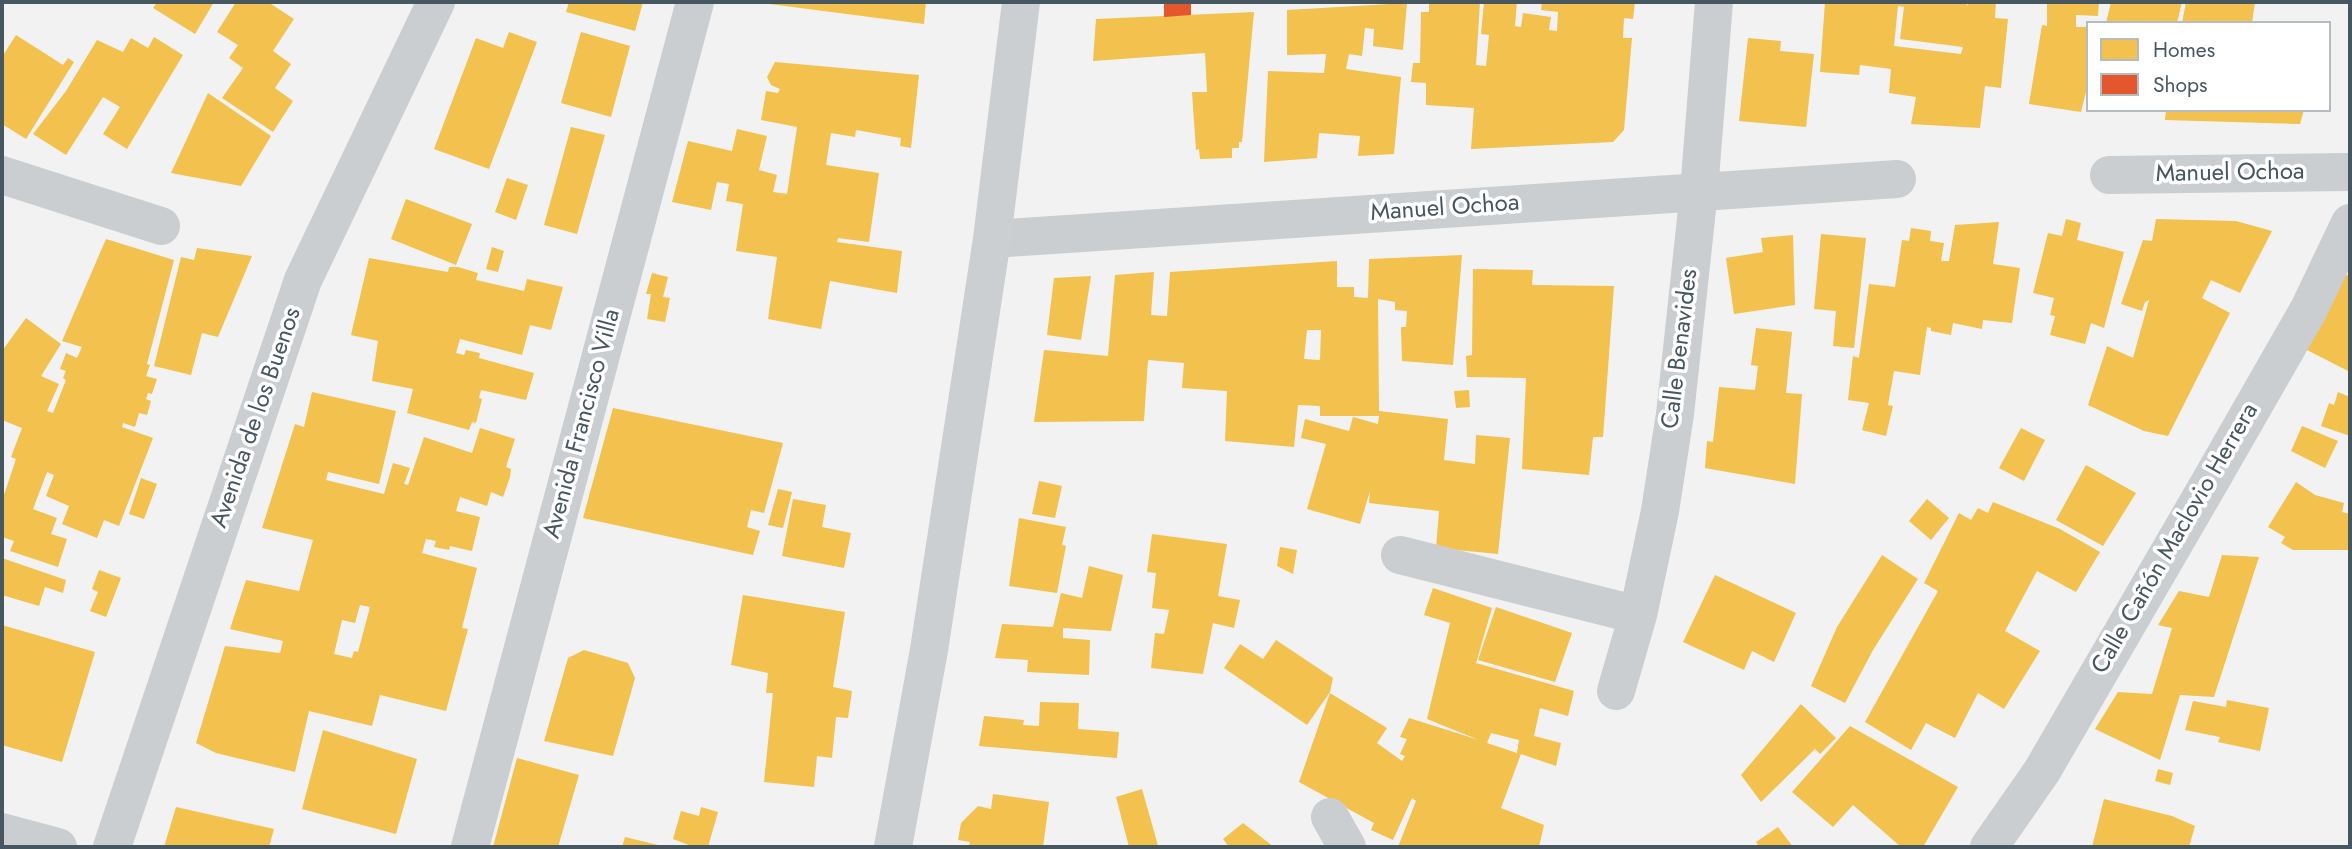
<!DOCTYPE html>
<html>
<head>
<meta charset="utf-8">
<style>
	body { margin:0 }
	#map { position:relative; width:2352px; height:849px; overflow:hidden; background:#f2f2f2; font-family:Jost,sans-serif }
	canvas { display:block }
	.frame { position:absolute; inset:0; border:4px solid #475760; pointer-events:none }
	.legend { position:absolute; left:2086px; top:21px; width:245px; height:91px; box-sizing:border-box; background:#fff; border:2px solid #b5bcbf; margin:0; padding:9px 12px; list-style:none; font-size:21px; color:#475760 }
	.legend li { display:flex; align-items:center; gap:14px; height:35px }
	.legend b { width:35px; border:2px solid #b5bcbf }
</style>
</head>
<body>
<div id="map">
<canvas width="2352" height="849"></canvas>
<div class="frame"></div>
<ul class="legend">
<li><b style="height:19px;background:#f2c14e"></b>Homes</li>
<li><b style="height:19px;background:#e4572e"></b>Shops</li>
</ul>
</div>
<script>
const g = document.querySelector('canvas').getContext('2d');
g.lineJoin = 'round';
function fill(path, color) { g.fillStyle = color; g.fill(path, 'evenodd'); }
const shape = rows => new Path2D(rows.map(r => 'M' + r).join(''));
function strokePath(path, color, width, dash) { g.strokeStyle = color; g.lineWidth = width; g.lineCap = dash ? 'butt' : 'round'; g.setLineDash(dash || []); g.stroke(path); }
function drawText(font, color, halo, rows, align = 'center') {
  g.font = font + ' Jost,sans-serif'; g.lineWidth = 7; g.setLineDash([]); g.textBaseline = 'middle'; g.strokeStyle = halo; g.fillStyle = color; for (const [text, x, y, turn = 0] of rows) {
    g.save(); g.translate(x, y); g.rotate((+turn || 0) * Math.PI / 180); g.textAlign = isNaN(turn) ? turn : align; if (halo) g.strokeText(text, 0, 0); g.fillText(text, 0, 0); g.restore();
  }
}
const homes = shape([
	[157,2,214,2,195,34,153,8],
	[236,2,268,2,294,19,273,51,291,64,275,88,293,101,273,132,222,98,243,68,229,58,238,45,217,32],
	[569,2,643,2,635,31,566,12],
	[754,2,926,2,924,24],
	[1429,2,1480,2,1476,65,1486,66,1489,35,1481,34,1484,2,1517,2,1515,26,1521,27,1523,13,1551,17,1549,30,1557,31,1558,12,1541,10,1542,2,1635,2,1633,19,1624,18,1623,38,1632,38,1624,130,1613,142,1471,149,1474,108,1426,105,1426,83,1411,82,1413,63,1420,63,1421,12,1429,12],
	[1825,2,1961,2,1968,5,1969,2,1996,2,1995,18,2008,19,2001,88,1985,86,1980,128,1911,124,1916,97,1889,93,1891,69,1860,65,1859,75,1820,72],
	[1898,6,1904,7,1900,39,1963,47,1961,54,1894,46],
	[2047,2,2099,2,2098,16,2076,15,2076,27,2088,27,2088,84,2081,112,2029,104,2042,25,2047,26],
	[2111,2,2182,2,2177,23,2106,23],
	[2186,2,2255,2,2252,23,2182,23],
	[1407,3,1403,50,1373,46,1374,29,1365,28,1362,56,1349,54,1346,69,1401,77,1394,154,1358,156,1360,136,1319,133,1317,158,1264,162,1268,71,1324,73,1326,54,1287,55,1287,10],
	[1254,12,1242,142,1239,142,1239,148,1232,148,1232,158,1200,159,1199,149,1196,150,1192,92,1207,92,1205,53,1093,61,1096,19],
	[509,32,537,42,489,169,434,149,476,38,503,48],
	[581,32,630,46,611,117,561,103],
	[16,35,63,65,68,58,74,62,26,139,2,124,2,57],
	[154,37,183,55,127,149,103,134,120,107,103,97,66,155,33,134,66,91,97,40,123,52,131,38,148,48],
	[1748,38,1781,41,1780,51,1814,54,1806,127,1739,121],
	[775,62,919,75,911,148,900,146,901,138,856,130,855,137,831,133,826,165,879,173,869,242,838,238,837,242,902,251,897,293,830,281,821,329,768,319,777,257,736,251,743,204,726,201,729,184,717,182,711,210,672,202,688,141,732,151,737,129,767,136,759,170,777,175,773,192,787,194,797,127,761,120,766,91,778,93,780,89,771,85,767,77],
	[208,93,271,136,241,186,171,173],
	[2166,110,2304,110,2300,124,2165,120],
	[571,127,605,135,577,234,544,225],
	[507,178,528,185,516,220,495,212],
	[406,199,472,224,456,265,391,239],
	[2066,219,2081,223,2077,240,2124,252,2104,328,2091,323,2085,344,2050,335,2055,316,2050,315,2054,298,2033,293,2048,233,2062,236],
	[2156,219,2236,221,2272,231,2240,293,2211,280,2202,298,2230,313,2168,436,2144,431,2088,405,2107,346,2133,358,2149,300,2145,302,2142,311,2121,304,2143,240,2152,241],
	[1999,222,1993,264,2020,268,2012,323,1983,320,1982,329,1953,323,1951,335,1931,331,1931,328,1927,327,1920,375,1894,371,1888,405,1893,406,1886,436,1862,430,1869,403,1848,400,1853,356,1859,358,1869,284,1895,287,1902,240,1909,241,1911,228,1931,231,1930,241,1944,243,1941,261,1949,261,1955,225],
	[1821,234,1866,238,1854,348,1833,346,1836,311,1814,309],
	[1793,235,1795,305,1734,314,1726,258,1763,252,1761,238],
	[106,239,174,260,147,364,150,365,146,376,157,379,152,394,148,393,146,399,151,401,147,415,139,413,135,427,123,423,122,427,153,438,119,526,104,520,97,538,62,524,69,506,46,496,54,475,47,472,33,509,57,518,51,534,67,539,58,567,10,551,14,541,2,537,2,501,16,459,11,457,22,428,2,420,2,351,26,318,61,344,41,376,59,384,47,411,53,413,66,380,63,378,66,371,60,369,66,353,77,358,82,347,62,341],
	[492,247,504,251,498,272,486,269],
	[197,248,252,256,218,337,202,333,191,375,154,366,181,257,194,260],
	[1462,255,1453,365,1402,361,1401,327,1406,327,1407,311,1395,310,1395,302,1378,299,1379,411,1448,419,1444,460,1475,464,1476,435,1510,438,1498,554,1436,548,1439,511,1369,503,1370,491,1360,524,1307,509,1326,444,1301,438,1305,419,1349,431,1353,417,1378,424,1379,416,1320,416,1320,406,1298,405,1294,447,1225,441,1227,391,1182,388,1184,363,1148,360,1144,421,1034,422,1044,350,1108,356,1115,275,1154,272,1151,315,1167,316,1170,272,1337,261,1337,287,1354,287,1354,297,1368,298,1369,259],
	[1307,330,1321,330,1320,360,1304,359],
	[369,258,448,272,449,267,458,267,478,273,476,280,524,291,527,279,563,287,551,330,530,325,522,355,460,339,456,353,464,355,466,350,480,353,479,358,534,373,526,400,481,390,479,398,482,399,476,423,472,422,469,430,407,413,413,389,372,381,378,341,351,335],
	[1473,269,1533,270,1532,285,1614,286,1603,437,1593,437,1589,475,1522,469,1526,378,1467,377,1466,356,1472,355],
	[652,273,668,277,663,297,670,298,665,322,647,319,651,294,646,294],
	[2343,274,2350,276,2350,372,2305,349],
	[1091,276,1081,340,1047,335,1054,278],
	[1756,328,1792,332,1786,393,1802,394,1795,484,1705,468,1707,441,1713,442,1719,387,1755,390,1758,366,1751,365],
	[1469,390,1470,407,1456,408,1454,391],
	[312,392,396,411,379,484,328,472,326,480,384,494,393,463,410,468,404,484,408,485,424,437,472,453,480,428,515,439,506,467,511,469,510,477,503,497,491,492,487,506,460,497,456,511,480,517,472,551,450,546,449,550,434,547,436,541,426,539,422,553,477,568,462,628,468,629,446,711,380,695,372,726,309,711,295,772,216,753,196,743,225,646,280,653,283,641,230,629,246,580,299,591,313,540,262,528,295,424,304,427],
	[360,605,370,607,358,652,354,651,352,658,334,654,342,620,355,623],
	[2338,392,2350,397,2350,436,2321,426,2329,403,2334,405],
	[613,408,783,443,764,513,751,510,747,527,760,531,753,555,583,518],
	[2302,426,2338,441,2325,468,2291,451],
	[2021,428,2045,440,2024,481,1999,468],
	[2086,465,2136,493,2103,546,2056,520],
	[141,478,157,484,144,519,129,514],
	[1039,481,1062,486,1055,518,1032,514],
	[2296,482,2315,495,2344,503,2342,512,2350,514,2349,550,2293,550,2281,543,2285,537,2268,527],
	[778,489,792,492,783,528,768,525],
	[793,499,826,505,822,527,851,533,844,568,782,556],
	[1927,499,1949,518,1931,540,1909,521],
	[1993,502,2060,529,2100,552,2076,592,2037,571,2005,631,2040,651,2004,709,1978,693,1955,738,1926,723,1911,750,1865,722,1938,591,1924,583,1959,513,1971,520,1978,508,1988,513],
	[1019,518,1066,527,1062,545,1066,546,1057,593,1009,586],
	[1152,534,1227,544,1218,596,1240,600,1234,628,1213,623,1203,674,1151,668,1155,633,1164,634,1169,610,1152,608,1156,573,1147,572],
	[1280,547,1297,550,1293,574,1277,566],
	[1882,555,1918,579,1873,650,1845,703,1811,686,1837,627],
	[2222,555,2259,557,2214,697,2180,695,2160,760,2095,729,2118,692,2152,694,2172,628,2158,625,2179,591,2209,597],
	[2,558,66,580,63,593,45,587,39,606,2,595],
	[1089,566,1123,575,1111,631,1063,628,1063,638,1090,640,1089,675,1027,672,1028,660,995,658,1002,624,1053,627,1061,593,1082,598],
	[99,570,121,578,106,617,90,611,98,592,92,589],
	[1715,575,1796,613,1774,662,1752,651,1744,670,1683,642],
	[1433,588,1492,608,1476,663,1574,691,1568,716,1540,708,1534,736,1561,743,1556,766,1521,754,1501,808,1544,825,1539,847,1398,847,1416,801,1412,798,1393,840,1371,830,1374,823,1299,782,1330,693,1387,728,1377,743,1402,761,1405,756,1400,754,1407,739,1400,737,1409,718,1479,740,1427,719,1450,623,1424,615],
	[1491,733,1519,740,1517,753,1487,743],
	[743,595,845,612,833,687,852,691,848,718,836,717,832,758,817,756,814,787,764,782,773,693,766,693,768,673,731,665],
	[1496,607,1572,633,1555,682,1478,660],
	[2,625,95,652,62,762,2,745],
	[1276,640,1333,678,1330,692,1307,725,1224,668,1240,644,1263,659],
	[584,650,628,663,635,678,613,756,544,741,568,658],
	[2227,700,2269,708,2260,751,2218,742,2220,737,2185,730,2193,701,2226,707],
	[1040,702,1079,703,1078,729,1119,732,1117,758,979,746,984,716,1024,720,1023,725,1039,726],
	[1801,704,1836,738,1820,754,1815,749,1761,802,1741,775],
	[1850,726,1958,787,1923,847,1901,847,1853,805,1833,827,1792,792],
	[323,730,417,759,396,834,302,809],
	[517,758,579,775,558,847,493,847],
	[2158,769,2173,773,2170,785,2155,781],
	[1142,789,1157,842,1158,847,1129,847,1116,797],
	[993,794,1049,802,1043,847,969,847,970,842,958,840,961,823,978,806,991,809],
	[2104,799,2172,816,2195,826,2189,847,2092,847],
	[176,807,274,829,269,847,164,847],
	[701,807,718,812,708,847,694,847,673,839,681,811,699,816],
	[1243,823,1274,847,1229,847,1223,839],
	[1778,827,1793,847,1759,847,1756,842],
	[625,837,662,846,662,847,622,847]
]);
const shops = shape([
	[1164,2,1191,2,1191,15,1164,17]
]);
const street = shape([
	[2,175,161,226],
	[2109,175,2350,172],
	[992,239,1897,179],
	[1400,555,1638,615],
	[1616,691,1638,615,1660,511,1675,414,1699,191,1714,2],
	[1330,817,1347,847],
	[2,832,58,847],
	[112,847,303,280,436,2],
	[470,847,695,2],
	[1989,847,2042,771,2211,480,2309,309,2350,223]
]);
const secondary = shape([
	[893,847,929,650,992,239,1021,2]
]);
const streetNames = [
	["Manuel Ochoa",2230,174,-1],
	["Manuel Ochoa",1445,209,-4],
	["Calle Benavides",1681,349,-83],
	["Avenida de los Buenos",257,418,-71],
	["Avenida Francisco Villa",583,424,-75],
	["Calle Cañón Maclovio Herrera",2176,539,-60]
];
fill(homes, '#f2c14e');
fill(shops, '#e4572e');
strokePath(street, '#cbced1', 38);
strokePath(secondary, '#cccfd2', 38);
drawText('24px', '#475760', '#fff', streetNames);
</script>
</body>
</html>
